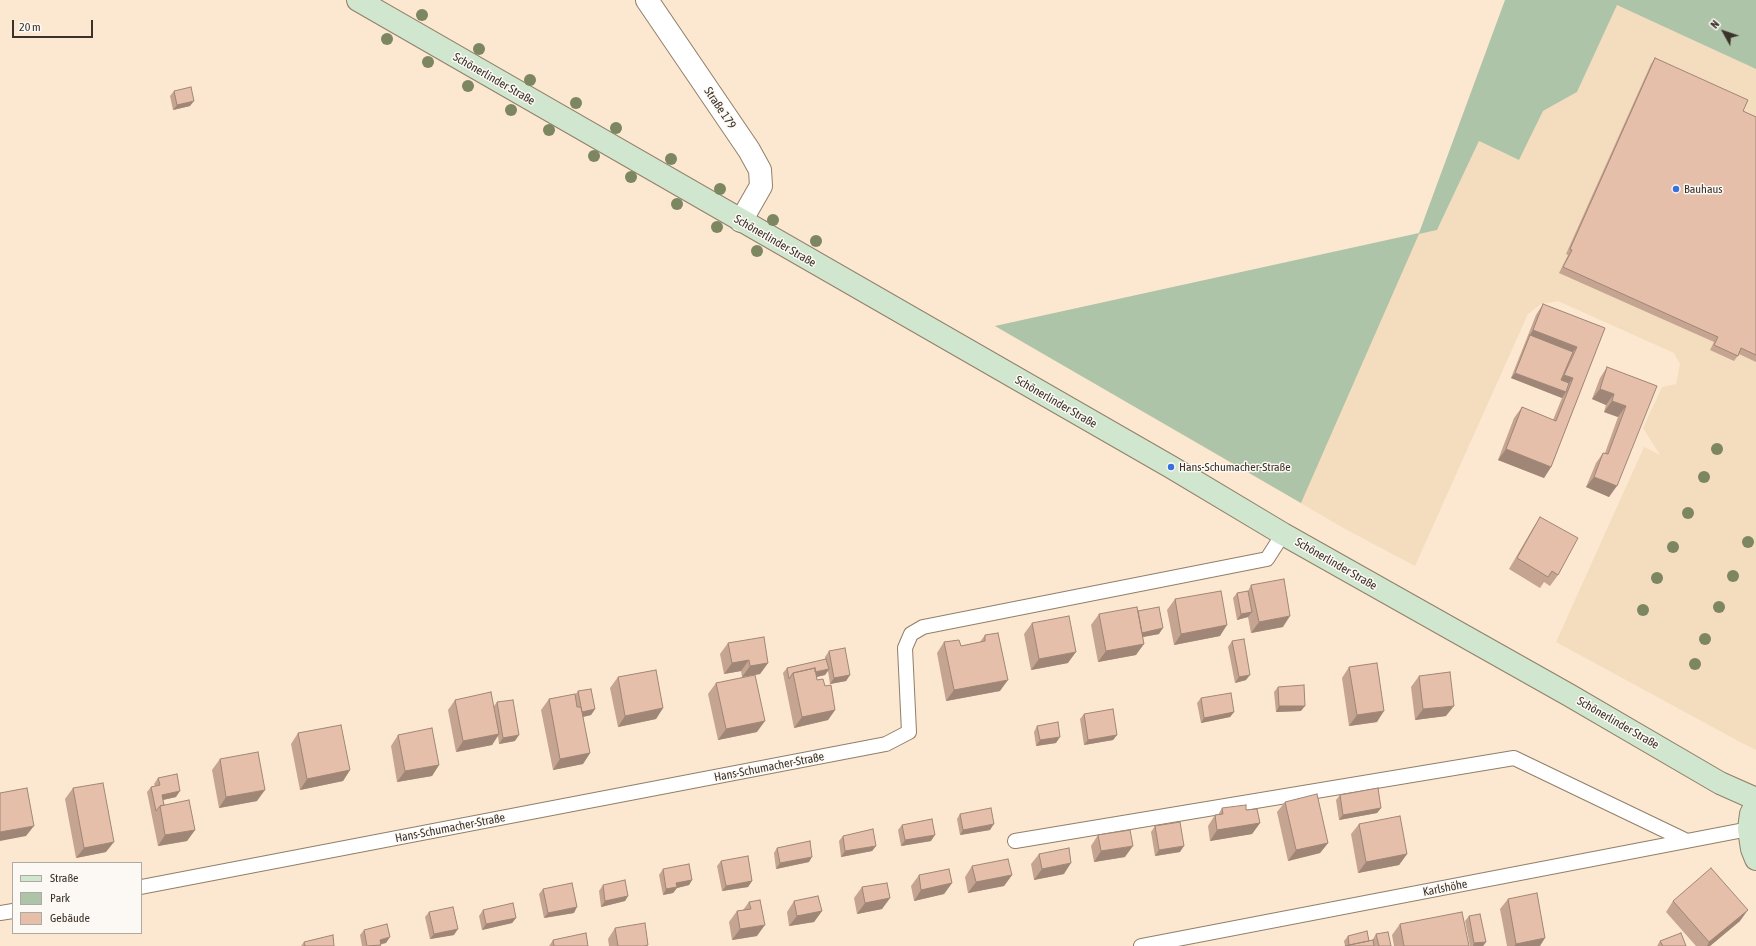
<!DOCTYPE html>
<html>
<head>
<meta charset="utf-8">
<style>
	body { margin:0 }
	#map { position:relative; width:1756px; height:946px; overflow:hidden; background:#fce8d0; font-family:"Asap Condensed",sans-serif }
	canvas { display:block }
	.legend { position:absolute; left:12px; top:862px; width:130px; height:72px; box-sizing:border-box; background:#fcf8f3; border:1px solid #aea9a2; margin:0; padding:5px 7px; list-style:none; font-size:12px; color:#3a3229 }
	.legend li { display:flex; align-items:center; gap:8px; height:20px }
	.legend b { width:20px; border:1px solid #aea9a2 }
	.north { position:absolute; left:1704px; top:12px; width:40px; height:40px; -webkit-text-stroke:3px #fcf8f3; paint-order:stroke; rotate:310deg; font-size:11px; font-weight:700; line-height:16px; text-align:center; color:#3a3229 }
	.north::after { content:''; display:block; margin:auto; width:14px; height:18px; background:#3a3229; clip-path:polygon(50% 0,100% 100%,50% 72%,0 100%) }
	.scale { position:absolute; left:12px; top:20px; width:81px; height:18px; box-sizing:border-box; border:2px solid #3a3229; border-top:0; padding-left:5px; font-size:12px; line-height:14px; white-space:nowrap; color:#3a3229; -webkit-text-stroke:3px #fcf8f3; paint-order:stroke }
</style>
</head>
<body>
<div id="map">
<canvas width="1756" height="946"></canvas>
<ul class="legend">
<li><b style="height:5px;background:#d0e6ce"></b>Straße</li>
<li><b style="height:11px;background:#aec4a8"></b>Park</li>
<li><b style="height:11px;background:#e5bfa9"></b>Gebäude</li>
</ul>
<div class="north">N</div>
<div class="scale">20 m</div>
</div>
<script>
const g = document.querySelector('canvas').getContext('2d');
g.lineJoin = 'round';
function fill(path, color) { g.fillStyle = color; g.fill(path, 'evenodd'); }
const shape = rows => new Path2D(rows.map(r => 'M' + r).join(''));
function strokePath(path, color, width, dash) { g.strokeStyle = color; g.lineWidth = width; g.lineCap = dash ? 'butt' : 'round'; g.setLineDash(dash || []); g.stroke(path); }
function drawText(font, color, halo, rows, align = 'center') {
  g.font = font + ' "Asap Condensed",sans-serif'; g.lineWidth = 3; g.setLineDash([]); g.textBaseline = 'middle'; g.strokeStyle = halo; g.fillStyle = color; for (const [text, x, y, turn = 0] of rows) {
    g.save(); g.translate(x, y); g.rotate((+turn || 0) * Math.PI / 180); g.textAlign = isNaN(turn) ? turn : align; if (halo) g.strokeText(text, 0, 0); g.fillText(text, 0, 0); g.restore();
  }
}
const built = shape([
	[1617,4,1756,69,1756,750,1740,742,1556,642,1644,447,1660,455,1643,428,1662,387,1676,384,1680,364,1674,353,1558,301,1541,304,1528,314,1415,566,1347,530,995,326,1437,230,1479,141,1519,160,1543,111,1577,92]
]);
const green = shape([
	[1505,0,1756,0,1756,69,1617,5,1577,92,1543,111,1519,160,1479,141,1437,230,1419,234,1301,503,995,326,1419,233]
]);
const service = shape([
	[1015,841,1514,758,1687,841],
	[141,887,886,744,909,732,905,648,911,634,923,627,1267,559,1283,534],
	[0,913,13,911],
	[1141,946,1749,829]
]);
const minor = shape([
	[647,0,749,150,760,170,761,186,741,221]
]);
const secondary = shape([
	[358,0,1171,467,1283,534,1569,695,1720,783,1756,799],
	[1756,804,1751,814,1749,829,1752,849,1756,859]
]);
const trees = [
	[422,15],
	[387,39],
	[479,49],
	[428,62],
	[530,80],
	[468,86],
	[576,103],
	[511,110],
	[616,128],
	[549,130],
	[594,156],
	[671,159],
	[631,177],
	[720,189],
	[677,204],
	[773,220],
	[717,227],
	[816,241],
	[757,251],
	[1717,449],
	[1704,477],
	[1688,513],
	[1748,542],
	[1673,547],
	[1733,576],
	[1657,578],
	[1719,607],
	[1643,610],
	[1705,639],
	[1695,664]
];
const wall = shape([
	[1655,58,1743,111,1756,117,1756,362,1739,354,1734,361,1710,350,1714,342,1559,273,1568,255,1566,254,1651,64],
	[174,91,190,106,173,110,170,96],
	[1543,304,1605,328,1551,467,1544,478,1498,460,1514,418,1522,407,1553,420,1562,398,1511,378,1536,315],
	[1607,367,1657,386,1609,497,1586,487,1596,463,1603,453,1605,453,1618,417,1604,412,1606,405,1592,399,1600,378],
	[1540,517,1558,575,1550,586,1544,582,1540,588,1509,569,1533,528],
	[1251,585,1283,627,1251,633,1248,617,1237,620,1233,598,1237,593,1248,591],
	[1175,599,1220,636,1174,645,1167,610],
	[1138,611,1159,634,1142,637,1136,655,1098,662,1091,625,1099,614],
	[1032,623,1068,663,1031,670,1024,634],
	[985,635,1000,691,946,701,937,653,944,642,961,646,980,642],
	[1232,641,1246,680,1235,683,1228,647],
	[728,643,768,663,760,674,742,677,741,671,724,674,720,654],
	[829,651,850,675,846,681,830,684,828,671,825,675,816,677,817,680,825,686,835,710,828,720,794,728,783,673,787,668,825,660,825,657],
	[1349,667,1377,722,1349,726,1342,678],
	[1419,676,1446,716,1415,720,1411,687],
	[618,677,663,708,656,719,618,727,610,688],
	[716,683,757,732,718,740,708,694],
	[1278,687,1301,711,1276,712,1274,692],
	[578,691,595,709,591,715,583,717,590,753,583,764,553,770,541,710,549,699,575,695],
	[1201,698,1234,712,1230,717,1201,723,1197,703],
	[455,700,494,706,497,702,515,741,499,744,498,736,492,745,456,752,448,710],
	[1084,714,1117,735,1113,740,1084,745,1080,719],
	[1037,726,1056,743,1036,746,1034,732],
	[298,733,350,770,343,781,300,790,291,744],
	[398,735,439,765,432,776,397,782,391,746],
	[220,759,257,801,219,808,212,770],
	[158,778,176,797,163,800,164,805,195,830,187,841,158,846,147,792,151,787,155,786,154,784],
	[73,788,106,852,76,858,65,799],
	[1340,795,1381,808,1377,813,1339,820,1336,800],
	[1285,802,1328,843,1320,853,1288,861,1277,812],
	[1222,808,1260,823,1252,834,1210,841,1208,826,1215,815,1218,815],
	[960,814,990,830,960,835,957,819],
	[1359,824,1407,854,1399,865,1358,873,1351,834],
	[902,825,931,841,901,846,898,830],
	[1155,826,1180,852,1155,856,1151,832],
	[1098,835,1125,857,1094,862,1091,846],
	[843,836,876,846,872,851,841,857,839,841],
	[777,848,809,862,776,869,774,853],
	[1039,854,1064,874,1034,880,1031,864],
	[721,861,752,881,748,887,722,891,717,866],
	[972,866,1012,875,1004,886,968,893,965,877],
	[663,869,692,880,689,885,677,888,673,893,663,895,659,875],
	[919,875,952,883,944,894,914,901,911,886],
	[603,885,628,896,625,901,601,907,599,891],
	[862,887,890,898,882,909,857,914,854,898],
	[543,889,574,913,544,918,539,894],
	[1508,899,1540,946,1507,946,1500,909],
	[794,901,822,911,814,922,789,926,787,912],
	[1673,901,1740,921,1710,946,1696,946,1666,912],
	[749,902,757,936,732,940,729,922,737,911,743,910],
	[483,910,516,918,512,923,482,930,479,916],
	[429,912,454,935,430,939,425,917],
	[1469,916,1486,942,1483,946,1470,946,1465,921],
	[1400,924,1469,946,1394,946,1392,935],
	[615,928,648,946,609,946,608,939],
	[364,930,386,943,381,944,381,946,362,946,360,935],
	[1376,934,1391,946,1345,946,1344,941,1348,936,1369,941,1373,940,1373,939],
	[553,940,588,946,549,946],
	[1660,941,1686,946,1657,946],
	[304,942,334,946,301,946]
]);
const shadedWall = shape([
	[194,101,190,106,173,110,177,105],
	[1533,330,1577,347,1569,357,1530,335],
	[1515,373,1566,392,1562,398,1511,378],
	[1564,375,1573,378,1565,389,1557,386],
	[1600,389,1614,394,1606,405,1592,399],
	[1612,401,1626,406,1618,417,1604,412],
	[1506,449,1551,467,1544,478,1498,460],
	[1594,477,1617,486,1609,497,1586,487],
	[1252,612,1248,617,1237,620,1241,614],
	[1290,616,1283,627,1251,633,1259,622],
	[1227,625,1220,636,1174,645,1181,634],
	[1163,628,1159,634,1138,638,1141,633],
	[1144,644,1136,655,1098,662,1106,651],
	[1076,652,1068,663,1031,670,1039,659],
	[749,660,741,671,724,674,732,663],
	[768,663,760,674,742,677,750,666],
	[829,669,825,675,795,682,794,678],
	[850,675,846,681,830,684,834,678],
	[1250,675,1246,680,1235,683,1239,677],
	[1008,680,1000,691,946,701,954,690],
	[1279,706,1305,706,1301,711,1276,712],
	[1454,706,1446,716,1415,720,1423,709],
	[663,708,656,719,618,727,625,716],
	[595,709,591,715,578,718,582,712],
	[835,710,828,720,794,728,802,717],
	[1384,711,1377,722,1349,726,1357,715],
	[1234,712,1230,717,1201,723,1204,718],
	[765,721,757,732,718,740,726,729],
	[499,734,492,745,456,752,463,741],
	[519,735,515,741,499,744,503,738],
	[1117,735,1113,740,1084,745,1088,740],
	[1060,737,1056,743,1036,746,1040,740],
	[590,753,583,764,553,770,560,759],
	[439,765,432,776,397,782,405,771],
	[350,770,343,781,300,790,307,779],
	[265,790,257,801,219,808,226,797],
	[180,791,176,797,158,801,162,795],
	[1381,808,1377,813,1339,820,1343,815],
	[1260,823,1252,834,1210,841,1217,830],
	[994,824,990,830,960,835,963,830],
	[34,826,26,836,0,841,0,832],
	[195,830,187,841,158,846,165,835],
	[935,835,931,841,901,846,905,840],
	[114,842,106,852,76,858,84,848],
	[1328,843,1320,853,1288,861,1296,850],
	[876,846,872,851,841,857,845,851],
	[1133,846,1125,857,1094,862,1101,851],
	[1184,846,1180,852,1155,856,1159,850],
	[1407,854,1399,865,1358,873,1366,862],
	[812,857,809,862,776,869,780,863],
	[1071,863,1064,874,1034,880,1042,869],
	[1012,875,1004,886,968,893,976,882],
	[692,880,689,885,677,888,673,893,663,895,666,889,676,883],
	[752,881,748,887,722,891,726,886],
	[952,883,944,894,914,901,921,890],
	[628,896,625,901,601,907,605,901],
	[890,898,882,909,857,914,865,903],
	[577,907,574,913,544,918,548,913],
	[1748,910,1740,921,1710,946,1707,946,1709,942],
	[822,911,814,922,789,926,797,916],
	[516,918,512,923,482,930,486,924],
	[765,925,757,936,732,940,740,929],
	[458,929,454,935,430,939,434,934],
	[390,937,386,943,376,945,380,940],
	[1545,938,1540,946,1514,946,1516,944],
	[1486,942,1483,946,1473,946,1474,943]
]);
const building = shape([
	[1655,58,1748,100,1743,111,1756,117,1756,355,1741,348,1738,356,1714,345,1718,337,1563,267,1572,250,1570,249,1655,58],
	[191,87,194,101,177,105,174,91,191,87],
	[1543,304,1605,328,1551,467,1506,449,1522,407,1556,421,1573,378,1564,375,1577,347,1533,330,1543,304],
	[1530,335,1573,352,1561,380,1569,383,1566,392,1515,373,1530,335],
	[1607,367,1657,386,1617,486,1594,477,1603,453,1608,454,1626,406,1612,401,1614,394,1600,389,1607,367],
	[1540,517,1578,538,1558,575,1552,571,1548,577,1517,558,1540,517],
	[1284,579,1290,616,1259,622,1251,585,1284,579],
	[1221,591,1227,625,1181,634,1175,599,1221,591],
	[1248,591,1252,612,1241,614,1237,593,1248,591],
	[1137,607,1144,644,1106,651,1099,614,1137,607],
	[1159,607,1163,628,1142,633,1138,611,1159,607],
	[1069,616,1076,652,1039,659,1032,623,1069,616],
	[998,633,1008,680,954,690,944,642,959,640,961,646,985,641,985,635,998,633],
	[764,637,768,663,750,666,749,660,732,663,728,643,764,637],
	[1244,639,1250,675,1239,677,1232,641,1244,639],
	[845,648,850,675,834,678,829,651,845,648],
	[826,659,829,669,815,672,815,668,793,673,789,679,787,668,826,659],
	[1377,663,1384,711,1357,715,1349,667,1377,663],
	[815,668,817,680,823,679,825,686,831,685,835,710,802,717,793,673,815,668],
	[656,670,663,708,625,716,618,677,656,670],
	[1450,672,1454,706,1423,709,1419,676,1450,672],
	[755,675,765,721,726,729,716,683,755,675],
	[1304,685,1305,706,1279,706,1278,687,1304,685],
	[591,689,595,709,582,712,578,691,591,689],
	[491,692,499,734,463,741,455,700,491,692],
	[1231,693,1234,712,1204,718,1201,698,1231,693],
	[575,694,577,707,581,707,590,753,560,759,549,699,575,694],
	[513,700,519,735,503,738,497,702,513,700],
	[1113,709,1117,735,1088,740,1084,714,1113,709],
	[1058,722,1060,737,1040,740,1037,726,1058,722],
	[341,725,350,770,307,779,298,733,341,725],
	[432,728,439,765,405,771,398,735,432,728],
	[258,752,265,790,226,797,220,759,258,752],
	[177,774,180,791,162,795,164,805,160,806,156,811,151,787,160,785,158,778,177,774],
	[103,783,114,842,84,848,73,788,103,783],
	[27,788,34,826,0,832,0,793,27,788],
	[1378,788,1381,808,1343,815,1340,795,1378,788],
	[1317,794,1328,843,1296,850,1285,802,1317,794],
	[189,800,195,830,165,835,160,806,189,800],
	[1246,805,1246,810,1257,809,1260,823,1217,830,1215,815,1223,814,1222,808,1246,805],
	[991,808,994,824,963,830,960,814,991,808],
	[1400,816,1407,854,1366,862,1359,824,1400,816],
	[932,819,935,835,905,840,902,825,932,819],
	[1180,822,1184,846,1159,850,1155,826,1180,822],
	[873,829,876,846,845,851,843,836,873,829],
	[1130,830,1133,846,1101,851,1098,835,1130,830],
	[810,841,812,857,780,863,777,848,810,841],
	[1069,848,1071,863,1042,869,1039,854,1069,848],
	[748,856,752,881,726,886,721,861,748,856],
	[1008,859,1012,875,976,882,972,866,1008,859],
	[689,864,692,880,676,883,677,887,666,889,663,869,689,864],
	[1711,868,1748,910,1709,942,1673,901,1711,868],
	[949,869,952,883,921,890,919,875,949,869],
	[625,880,628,896,605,901,603,885,625,880],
	[572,883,577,907,548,913,543,889,572,883],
	[887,883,890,898,865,903,862,887,887,883],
	[1537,893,1545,938,1516,944,1508,899,1537,893],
	[818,896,822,911,797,916,794,901,818,896],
	[760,900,765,925,740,929,737,911,751,909,749,902,760,900],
	[513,903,516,918,486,924,483,910,513,903],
	[453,907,458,929,434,934,429,912,453,907],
	[1462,912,1469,946,1404,946,1400,924,1462,912],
	[1480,914,1486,942,1474,943,1469,916,1480,914],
	[645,923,648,945,644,946,618,946,615,928,645,923],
	[387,924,390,937,380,940,381,945,367,946,364,930,387,924],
	[1367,931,1369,941,1349,945,1348,936,1367,931],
	[1388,932,1391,946,1379,946,1376,934,1388,932],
	[586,933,588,946,554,946,553,940,586,933],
	[1681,933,1686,946,1663,946,1660,941,1681,933],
	[333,935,334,946,305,946,304,942,333,935],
	[1373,940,1374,946,1345,946,1373,940]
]);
const markers = [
	[1676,189,4,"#3770df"],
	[1171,467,4,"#3770df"]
];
const streetNames = [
	["Schönerlinder Straße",494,79,30],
	["Straße 179",720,108,56],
	["Schönerlinder Straße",775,241,30],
	["Schönerlinder Straße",1056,402,30],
	["Schönerlinder Straße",1336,564,30],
	["Schönerlinder Straße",1618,723,30],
	["Hans-Schumacher-Straße",769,767,-11],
	["Hans-Schumacher-Straße",450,828,-11],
	["Karlshöhe",1445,888,-11]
];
const poiNames = [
	["Bauhaus",1684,189],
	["Hans-Schumacher-Straße",1179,467]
];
fill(built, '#f4dcbe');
fill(green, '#aec4a8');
strokePath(service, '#917f69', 16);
strokePath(minor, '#917f69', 24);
strokePath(secondary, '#917f69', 24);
strokePath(service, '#fff', 14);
strokePath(minor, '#fff', 22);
strokePath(secondary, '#d0e6ce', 22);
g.fillStyle = '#7c8661';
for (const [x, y] of trees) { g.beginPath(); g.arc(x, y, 6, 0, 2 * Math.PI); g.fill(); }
fill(wall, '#c5a491');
fill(shadedWall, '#a08676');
fill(building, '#e5bfa9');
strokePath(building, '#a08676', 1);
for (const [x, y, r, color] of markers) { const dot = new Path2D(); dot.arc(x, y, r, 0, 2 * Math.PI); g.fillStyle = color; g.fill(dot); strokePath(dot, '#fcf8f3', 1.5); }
drawText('12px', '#3a3229', '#fcf8f3', streetNames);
drawText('12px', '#3a3229', '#fcf8f3', poiNames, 'left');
</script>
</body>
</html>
